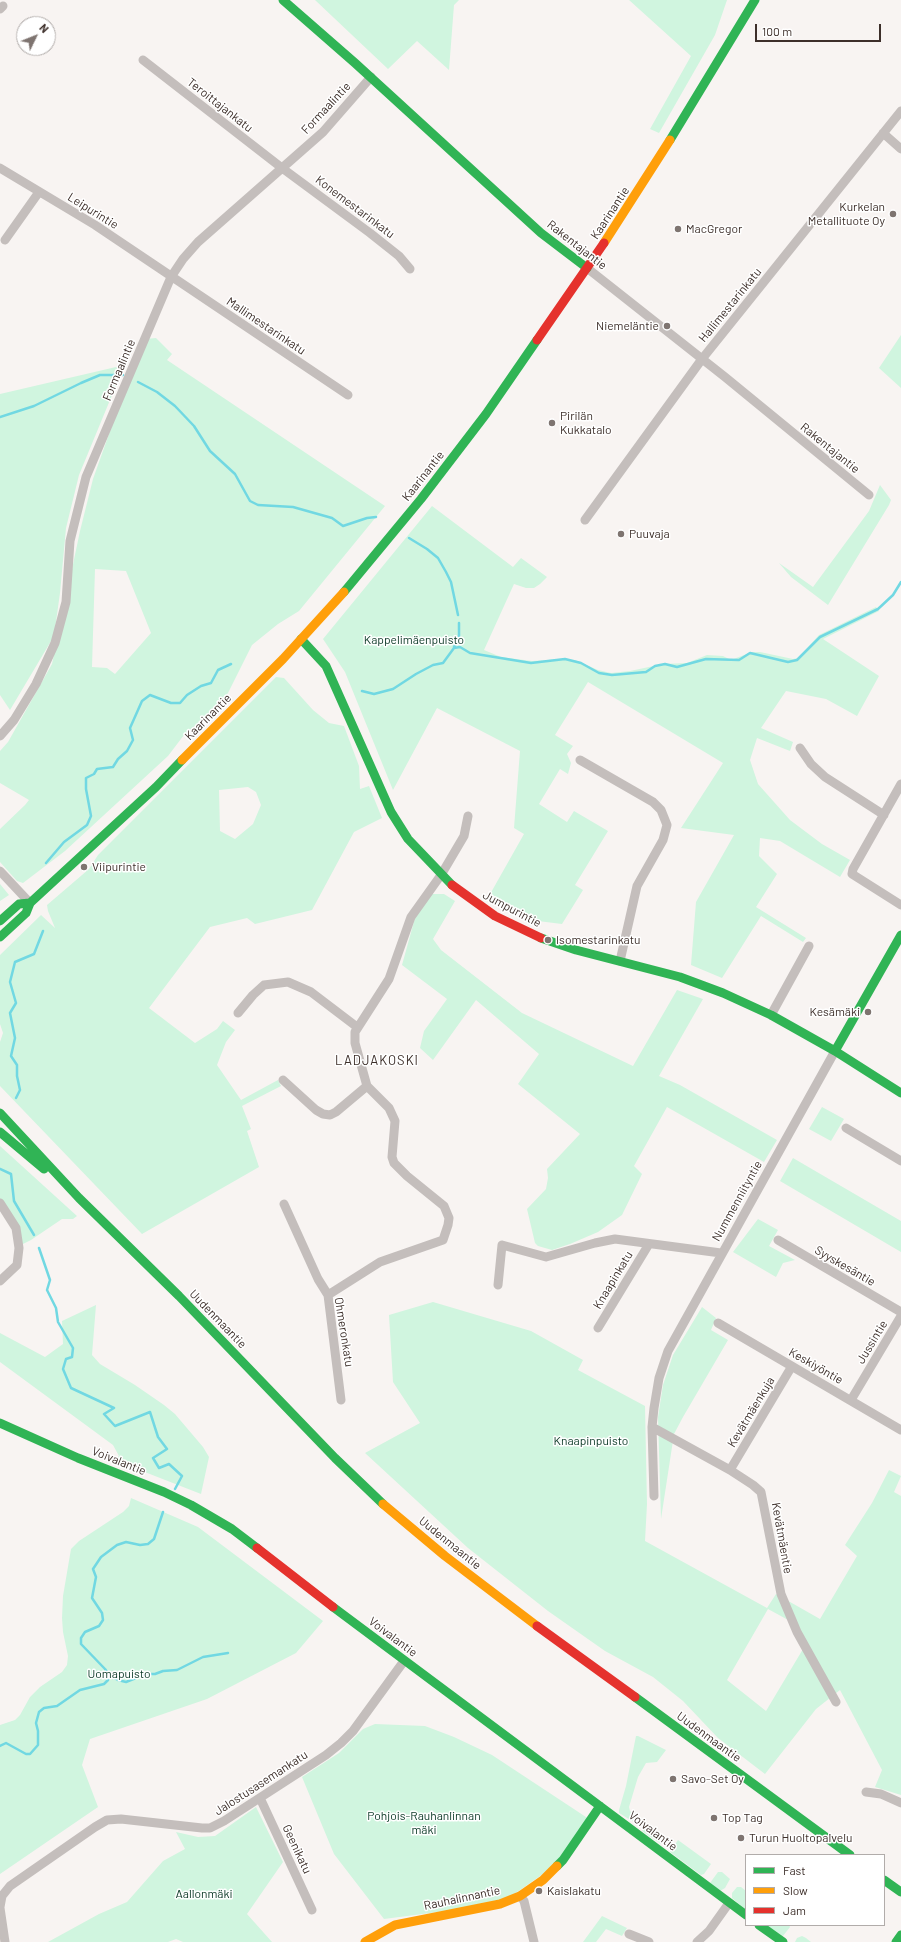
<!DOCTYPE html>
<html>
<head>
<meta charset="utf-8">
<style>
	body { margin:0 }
	#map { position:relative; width:901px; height:1942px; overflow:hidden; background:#f8f4f2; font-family:Barlow,sans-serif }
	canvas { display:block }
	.legend { position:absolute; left:745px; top:1854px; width:140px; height:72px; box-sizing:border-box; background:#fff; border:1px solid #b1acaa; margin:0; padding:5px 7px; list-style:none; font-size:12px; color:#3d2f2a }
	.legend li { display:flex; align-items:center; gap:8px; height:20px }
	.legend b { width:20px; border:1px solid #b1acaa }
	.north { position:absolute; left:16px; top:16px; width:40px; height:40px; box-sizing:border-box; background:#fff; border:1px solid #b1acaa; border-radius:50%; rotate:47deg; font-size:11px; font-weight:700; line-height:16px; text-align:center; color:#3d2f2a }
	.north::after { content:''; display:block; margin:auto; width:14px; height:18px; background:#7e7470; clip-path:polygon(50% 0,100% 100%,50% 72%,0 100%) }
	.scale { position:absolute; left:755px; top:24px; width:126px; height:18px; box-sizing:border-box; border:2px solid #3d2f2a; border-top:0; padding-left:5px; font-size:12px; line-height:14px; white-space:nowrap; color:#3d2f2a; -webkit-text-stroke:3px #fff; paint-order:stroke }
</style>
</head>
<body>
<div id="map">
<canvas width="901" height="1942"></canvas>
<ul class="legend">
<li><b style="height:5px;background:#30b455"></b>Fast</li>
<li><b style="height:5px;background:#ff9f0a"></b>Slow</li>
<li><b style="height:5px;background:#e5322d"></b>Jam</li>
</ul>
<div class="north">N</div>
<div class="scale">100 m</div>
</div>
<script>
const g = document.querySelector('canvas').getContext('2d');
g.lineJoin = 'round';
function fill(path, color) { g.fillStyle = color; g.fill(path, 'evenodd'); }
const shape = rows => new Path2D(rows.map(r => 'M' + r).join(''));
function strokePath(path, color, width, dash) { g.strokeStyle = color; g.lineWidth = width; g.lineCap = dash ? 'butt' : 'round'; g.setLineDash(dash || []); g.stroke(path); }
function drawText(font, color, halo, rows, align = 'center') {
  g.font = font + ' Barlow,sans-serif'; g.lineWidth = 3; g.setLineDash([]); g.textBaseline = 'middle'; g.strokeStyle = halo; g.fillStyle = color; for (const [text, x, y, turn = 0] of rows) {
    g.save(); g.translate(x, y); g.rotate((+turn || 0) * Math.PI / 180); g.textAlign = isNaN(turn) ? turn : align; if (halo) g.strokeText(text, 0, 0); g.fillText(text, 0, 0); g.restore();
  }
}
const green = shape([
	[315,0,459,0,454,5,449,70,417,41,388,69],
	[629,0,727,0,715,35,659,133,650,129,691,56],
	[901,335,901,388,879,368],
	[156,338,172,354,167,360,385,506,299,611,278,624,252,645,228,693,212,711,184,735,168,756,65,851,23,883,17,881,0,862,0,829,25,805,29,800,0,783,0,751,8,742,52,664,80,531,93,479,131,372,145,339],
	[95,569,126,571,151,633,115,674,107,668,92,667],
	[116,367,122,371,79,475,66,528,60,593,54,636,10,710,0,695,0,394],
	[880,485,891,500,889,505,828,605,791,577,779,563,813,587,869,511],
	[432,506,513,567,521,558,547,577,540,584,534,588,526,588,514,584,484,650,501,657,532,661,562,659,575,660,598,670,611,673,630,671,663,664,687,663,707,655,723,656,731,660,752,652,760,652,793,659,798,658,819,635,876,607,879,611,823,639,879,676,857,716,826,699,786,691,761,728,793,742,790,751,757,738,750,760,758,784,790,820,822,844,850,860,840,877,780,841,760,838,759,856,777,874,756,907,806,938,803,942,761,916,722,978,691,965,696,902,734,835,681,828,723,763,588,682,555,735,573,746,567,754,571,763,568,774,560,769,539,804,567,822,574,811,608,831,575,885,583,890,562,924,538,921,489,896,524,834,514,828,520,751,437,708,393,790,345,672,323,639],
	[276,677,284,678,313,710,329,723,344,726,359,766,360,789,369,786,382,818,354,832,312,910,255,924,247,918,210,927,149,1008,195,1043,217,1029,223,1021,235,1030,226,1042,217,1065,241,1100,278,1080,281,1086,242,1106,251,1129,247,1131,259,1167,142,1234,0,1086,0,1042,3,1033,0,1024,0,955,41,915,55,928,48,911,47,905,89,869,98,855],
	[248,787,256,792,261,805,253,824,235,839,220,831,219,790],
	[0,884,9,895,0,901],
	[431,894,444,894,455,901,433,939,441,950,522,1013,633,1066,677,990,703,999,659,1076,680,1085,777,1140,764,1162,667,1107,634,1166,642,1174,622,1215,598,1232,570,1244,552,1250,538,1246,535,1243,527,1209,546,1189,548,1178,547,1169,580,1134,518,1084,539,1054,476,1000,433,1060,420,1048,424,1031,447,999,402,965,415,918],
	[822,1107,844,1119,831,1141,809,1129],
	[0,1146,77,1216,73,1219,62,1219,31,1240,21,1245,0,1201],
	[793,1158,901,1221,901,1252,780,1181],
	[758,1219,778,1230,769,1246,795,1260,783,1263,776,1277,733,1252],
	[433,1302,531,1331,583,1360,578,1370,645,1406,647,1504,645,1541,767,1608,776,1594,820,1619,857,1556,845,1545,872,1503,889,1470,901,1476,894,1492,901,1496,901,1795,875,1787,882,1770,840,1690,816,1709,765,1774,718,1738,683,1701,653,1677,605,1651,548,1611,468,1548,365,1453,420,1423,393,1382,389,1315],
	[768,1609,790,1621,803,1649,766,1711,727,1680],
	[96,1305,92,1355,100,1364,135,1385,164,1405,175,1414,203,1447,209,1457,201,1494,114,1460,119,1456,113,1445,0,1362,0,1333,45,1357,63,1344,62,1321],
	[702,1307,716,1318,711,1330,728,1340,683,1417,674,1434,661,1519,658,1417,663,1385,673,1355],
	[131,1498,198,1527,323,1621,296,1653,207,1699,90,1739,82,1765,98,1807,0,1874,0,1725,15,1720,20,1715,30,1697,40,1687,62,1672,67,1665,68,1656,63,1632,62,1618,63,1596,71,1549,79,1541,123,1512,129,1506],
	[375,1724,425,1726,454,1737,492,1755,589,1819,563,1860,500,1904,384,1919,334,1854,302,1777,339,1753,363,1729],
	[636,1736,638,1736,666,1750,657,1762,646,1763,638,1777,629,1807,630,1811,636,1817,632,1821,619,1813,619,1810,626,1786],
	[256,1807,283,1862,247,1914,272,1942,183,1942,176,1939,168,1942,48,1942,99,1914,127,1902,163,1861,185,1849,176,1832,198,1837,215,1836],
	[645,1825,665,1836,665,1839,661,1844,642,1831],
	[678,1840,711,1864,704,1874,701,1875,670,1852],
	[718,1872,722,1872,730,1879,725,1888,720,1891,710,1883],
	[737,1887,741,1887,746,1891,746,1910,732,1898,732,1893],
	[602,1916,627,1928,622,1936,606,1929,596,1942,583,1942],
	[766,1925,789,1925,790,1927,783,1936],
	[802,1936,806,1938,811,1942,795,1942,797,1938]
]);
const stream = shape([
	[138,382,157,392,175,406,194,426,210,451,235,474,250,501,258,505,293,507,332,518,343,526,367,518,376,517],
	[0,417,34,406,81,383,100,375,123,375],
	[409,538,427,549,438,558,446,572,451,582,458,615],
	[454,647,459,639,459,623],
	[362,691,374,694,393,689,416,674,433,665,443,663,454,648,460,647,470,653,531,663,565,659,581,663,599,673,612,675,646,672,655,666,665,664,677,667,706,659,739,660,750,653,788,662,797,660,820,637,878,609,893,595,901,582],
	[46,863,64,842,87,825,91,816,86,789,86,778,94,774,97,769,113,767,118,759,127,751,133,740,130,728,142,701,150,695,171,703,180,703,187,695,201,686,211,683,218,670,231,664],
	[16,1098,20,1090,17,1076,17,1065,11,1056,15,1038,10,1013,16,1003,10,982,15,962,34,954,43,931],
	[0,1169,11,1174,14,1201,34,1235],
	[39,1248,50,1280,47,1290,56,1308,58,1322,73,1348,72,1357,66,1359,63,1369,71,1388,114,1408,104,1414,115,1426,150,1412,158,1437,167,1449,153,1458,159,1468,169,1464,182,1476,175,1489],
	[110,1676,118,1680,126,1682,146,1674,155,1674,163,1671,177,1670,203,1657,228,1653],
	[0,1746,6,1743,26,1754,30,1754,38,1745,38,1731,36,1723,39,1712,44,1708,57,1706,80,1690,104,1684,108,1680,110,1676,105,1669,81,1644,81,1638,85,1632,99,1626,103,1620,102,1613,92,1598,96,1577,93,1569,101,1557,117,1545,126,1542,140,1545,148,1544,154,1539,163,1512]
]);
const street = shape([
	[0,9,3,6],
	[143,60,282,168,370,233,399,256,410,269],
	[883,133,901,149],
	[0,168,95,225,348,395],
	[5,240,39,192],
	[587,268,725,377,869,495],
	[585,520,702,359,901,111],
	[0,736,14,720,36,684,55,643,66,602,70,541,86,477,171,277,183,259,198,242,323,132,371,77],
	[800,748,811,764,825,777,884,815],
	[580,760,653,802,661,810,667,825,663,840,637,886,620,961],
	[901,784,853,869,852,874,901,905],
	[0,871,30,903],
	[238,1013,253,995,264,985,288,982,311,992,357,1027],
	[771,1015,809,946],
	[283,1080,316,1110,323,1114,330,1115,336,1112,367,1086],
	[846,1128,901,1161],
	[0,1203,16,1228,19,1248,17,1265,0,1281],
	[284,1204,318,1279,328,1295,341,1400],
	[778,1240,901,1312],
	[498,1285,502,1245,546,1257,595,1243,615,1239,721,1253],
	[328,1295,380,1262,443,1240,448,1225,449,1218,444,1206,407,1176,394,1163,392,1157,395,1121,389,1108,367,1086,355,1043,355,1032,389,979,411,917,441,875,464,836,468,816],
	[718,1323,901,1430],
	[598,1328,649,1244],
	[851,1400,901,1316],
	[652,1427,730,1470,753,1485,761,1492,781,1594,797,1632,836,1702],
	[730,1470,792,1366],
	[654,1496,652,1427,654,1408,659,1378,668,1351,835,1051],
	[866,1792,881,1794,901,1803],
	[260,1798,312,1910],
	[520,1896,524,1901,534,1942],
	[0,1907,2,1896,10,1886,95,1827,107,1820,121,1819,202,1828,210,1828,224,1821,326,1755,341,1743,353,1731,404,1661],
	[0,1908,5,1942],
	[629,1934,649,1942],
	[697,1942,709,1931,729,1903]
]);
const fast = shape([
	[283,0,355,63,541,233,587,268],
	[670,140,755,0],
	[344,592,421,499,486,414,537,340],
	[301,639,326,666,391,812,408,839,452,885],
	[0,921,19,904,30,903],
	[0,937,26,913,30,903,156,787,182,760],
	[541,938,576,950,680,977,723,993,771,1015,835,1051,901,1093],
	[835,1051,901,935],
	[0,1113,79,1198,179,1296,335,1458,383,1504],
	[0,1132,44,1169],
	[0,1423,78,1458,164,1492,191,1505,232,1529,257,1548],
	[333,1607,746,1915],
	[635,1697,850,1855],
	[557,1866,563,1860,600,1806],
	[884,1880,901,1892],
	[759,1925,783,1942],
	[896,1942,901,1935]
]);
const slow = shape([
	[604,243,670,140],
	[182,760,283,659,344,592],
	[383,1504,445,1556,537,1626],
	[365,1942,395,1925,500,1904,520,1896,543,1880,557,1866]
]);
const jam = shape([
	[537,340,604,243],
	[452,885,495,916,541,938],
	[257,1548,333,1607],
	[537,1626,635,1697]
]);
const markers = [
	[893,214,4,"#7e7470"],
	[678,229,4,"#7e7470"],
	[667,326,4,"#7e7470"],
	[552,423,4,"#7e7470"],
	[621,534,4,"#7e7470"],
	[84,867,4,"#7e7470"],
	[548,940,4,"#7e7470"],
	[868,1012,4,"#7e7470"],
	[673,1779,4,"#7e7470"],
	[714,1818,4,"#7e7470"],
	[741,1838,4,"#7e7470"],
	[539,1891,4,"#7e7470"]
];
const streetNames = [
	["Teroittajankatu",220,105,38],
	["Formaalintie",326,108,-47],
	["Konemestarinkatu",355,207,37],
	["Leipurintie",93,211,32],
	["Kaarinantie",610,213,-57],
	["Rakentajantie",577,245,38],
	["Hallimestarinkatu",730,305,-51],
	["Mallimestarinkatu",266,326,34],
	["Formaalintie",119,370,-67],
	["Rakentajantie",830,448,39],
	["Kaarinantie",423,476,-52],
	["Kaarinantie",208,717,-45],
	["Jumpurintie",512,909,28],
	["Nummenniityntie",737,1201,-61],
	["Syyskesäntie",845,1266,30],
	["Knaapinkatu",613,1280,-59],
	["Uudenmaantie",218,1319,46],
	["Ohmeronkatu",344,1332,81],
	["Jussintie",872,1342,-59],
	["Keskiyöntie",816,1366,30],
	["Kevätmäenkuja",751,1412,-59],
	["Voivalantie",119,1461,22],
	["Kevätmäentie",782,1538,80],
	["Uudenmaantie",450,1543,39],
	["Voivalantie",393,1637,37],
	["Uudenmaantie",709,1737,36],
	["Jalostusasemankatu",261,1783,-33],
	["Voivalantie",653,1831,37],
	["Geenikatu",297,1849,65],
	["Rauhalinnantie",462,1898,-12]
];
const poiNames = [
	["Kurkelan",885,207,"right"],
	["Metallituote Oy",885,221,"right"],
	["MacGregor",686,229],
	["Niemeläntie",659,326,"right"],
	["Pirilän",560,416],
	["Kukkatalo",560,430],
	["Puuvaja",629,534],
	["Viipurintie",92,867],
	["Isomestarinkatu",556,940],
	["Kesämäki",860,1012,"right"],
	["Savo-Set Oy",681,1779],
	["Top Tag",722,1818],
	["Turun Huoltopalvelu",749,1838],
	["Kaislakatu",547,1891]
];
const parkNames = [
	["Kappelimäenpuisto",414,640],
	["Knaapinpuisto",591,1441],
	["Uomapuisto",119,1674],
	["Pohjois-Rauhanlinnan",424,1816],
	["mäki",424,1830],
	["Aallonmäki",204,1894]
];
const neighbourhoodNames = [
	["LADJAKOSKI",377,1061]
];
fill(green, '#d0f5df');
strokePath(stream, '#71d8e2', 2.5);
strokePath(street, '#c4bebc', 9);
strokePath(fast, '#30b455', 9);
strokePath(slow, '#ff9f0a', 9);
strokePath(jam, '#e5322d', 9);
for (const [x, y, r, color] of markers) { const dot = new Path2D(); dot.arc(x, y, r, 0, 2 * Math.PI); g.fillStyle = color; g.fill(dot); strokePath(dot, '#fff', 1.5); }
drawText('12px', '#3d2f2a', '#fff', streetNames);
drawText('12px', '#3d2f2a', '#fff', poiNames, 'left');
drawText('12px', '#093724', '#fff', parkNames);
g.letterSpacing = '1px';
drawText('13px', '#3d2f2a', '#fff', neighbourhoodNames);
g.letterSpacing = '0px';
</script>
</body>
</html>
